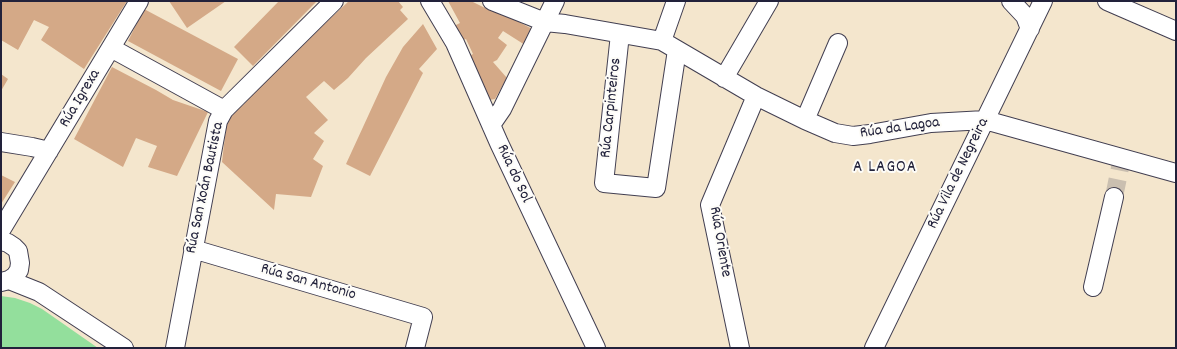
<!DOCTYPE html>
<html>
<head>
<meta charset="utf-8">
<style>
	body { margin:0 }
	#map { position:relative; width:1177px; height:349px; overflow:hidden; background:#f4e6cd; font-family:Dekko,sans-serif }
	canvas { display:block }
	.frame { position:absolute; inset:0; border:2px solid #22223b; pointer-events:none }
</style>
</head>
<body>
<div id="map">
<canvas width="1177" height="349"></canvas>
<div class="frame"></div>
</div>
<script>
const g = document.querySelector('canvas').getContext('2d');
g.lineJoin = 'round';
function fill(path, color) { g.fillStyle = color; g.fill(path, 'evenodd'); }
const shape = rows => new Path2D(rows.map(r => 'M' + r).join(''));
function strokePath(path, color, width, dash) { g.strokeStyle = color; g.lineWidth = width; g.lineCap = dash ? 'butt' : 'round'; g.setLineDash(dash || []); g.stroke(path); }
function drawText(font, color, halo, rows, align = 'center') {
  g.font = font + ' Dekko,sans-serif'; g.lineWidth = 4; g.setLineDash([]); g.textBaseline = 'middle'; g.strokeStyle = halo; g.fillStyle = color; for (const [text, x, y, turn = 0] of rows) {
    g.save(); g.translate(x, y); g.rotate((+turn || 0) * Math.PI / 180); g.textAlign = isNaN(turn) ? turn : align; if (halo) g.strokeText(text, 0, 0); g.fillText(text, 0, 0); g.restore();
  }
}
const green = shape([
	[1,296,15,298,30,303,42,309,98,348,1,348]
]);
const building = shape([
	[1,1,127,1,84,69,41,40,49,27,34,20,18,50,1,40],
	[169,1,226,1,187,28],
	[279,1,317,1,253,66,234,47],
	[349,1,398,1,403,7,400,10,408,19,366,58,348,78,334,90,324,81,306,97,328,120,314,133,324,141,313,159,323,166,311,197,276,194,274,210,222,162,227,119,244,104,277,68],
	[448,1,471,1,487,9,492,6,506,15,534,30,525,45,503,31,498,38,507,45,497,60,493,62,507,78,495,99,489,100,467,57,473,54,466,39,460,41,452,27,460,23],
	[144,9,238,59,221,91,128,41],
	[423,24,437,49,419,69,423,73,370,176,346,164,386,77,403,47],
	[112,67,156,90,173,100,208,112,177,176,148,167,157,146,136,138,123,167,74,139],
	[1,74,8,79,1,91],
	[1,175,15,182,1,204]
]);
const streetTunnel = shape([
	[1114,197,1122,158]
]);
const street = shape([
	[430,1,455,43,499,143,596,348],
	[492,1,545,22,565,24,662,41,756,96,805,120,835,133,853,136,870,134,931,123,985,120,1176,173],
	[1011,1,1025,16,1030,29],
	[1107,1,1176,31],
	[620,34,604,183,656,188,677,50],
	[662,41,676,1],
	[111,48,224,110],
	[724,78,769,1],
	[805,120,838,43],
	[491,125,502,109,555,1],
	[1,142,32,147,49,151],
	[1,230,139,1],
	[1,241,8,243,14,247,18,251,20,263,19,270,15,276,9,280,1,282],
	[193,249,423,317,415,348],
	[9,280,39,292,124,348],
	[1093,287,1114,197],
	[175,348,218,121,224,110,334,1],
	[740,348,710,205,756,96],
	[874,348,1043,1]
]);
const streetNames = [
	["Rúa Igrexa",81,99,-59],
	["Rúa Carpinteiros",612,108,-84],
	["Rúa da Lagoa",900,129,-8],
	["Rúa do Sol",513,174,65],
	["Rúa Vila de Negreira",959,174,-64],
	["Rúa San Xoán Bautista",206,188,-78],
	["Rúa Oriente",719,242,80],
	["Rúa San Antonio",308,283,16]
];
const neighbourhoodNames = [
	["A LAGOA",885,169]
];
fill(green, '#93df9c');
fill(building, '#d4a987');
strokePath(streetTunnel, '#cabfb0', 18, [18, 9]);
strokePath(street, '#423f51', 20);
strokePath(street, '#fff', 18);
drawText('16px', '#22223b', '#fdfcf7', streetNames);
g.letterSpacing = '1px';
drawText('17px', '#22223b', '#fdfcf7', neighbourhoodNames);
g.letterSpacing = '0px';
</script>
</body>
</html>
